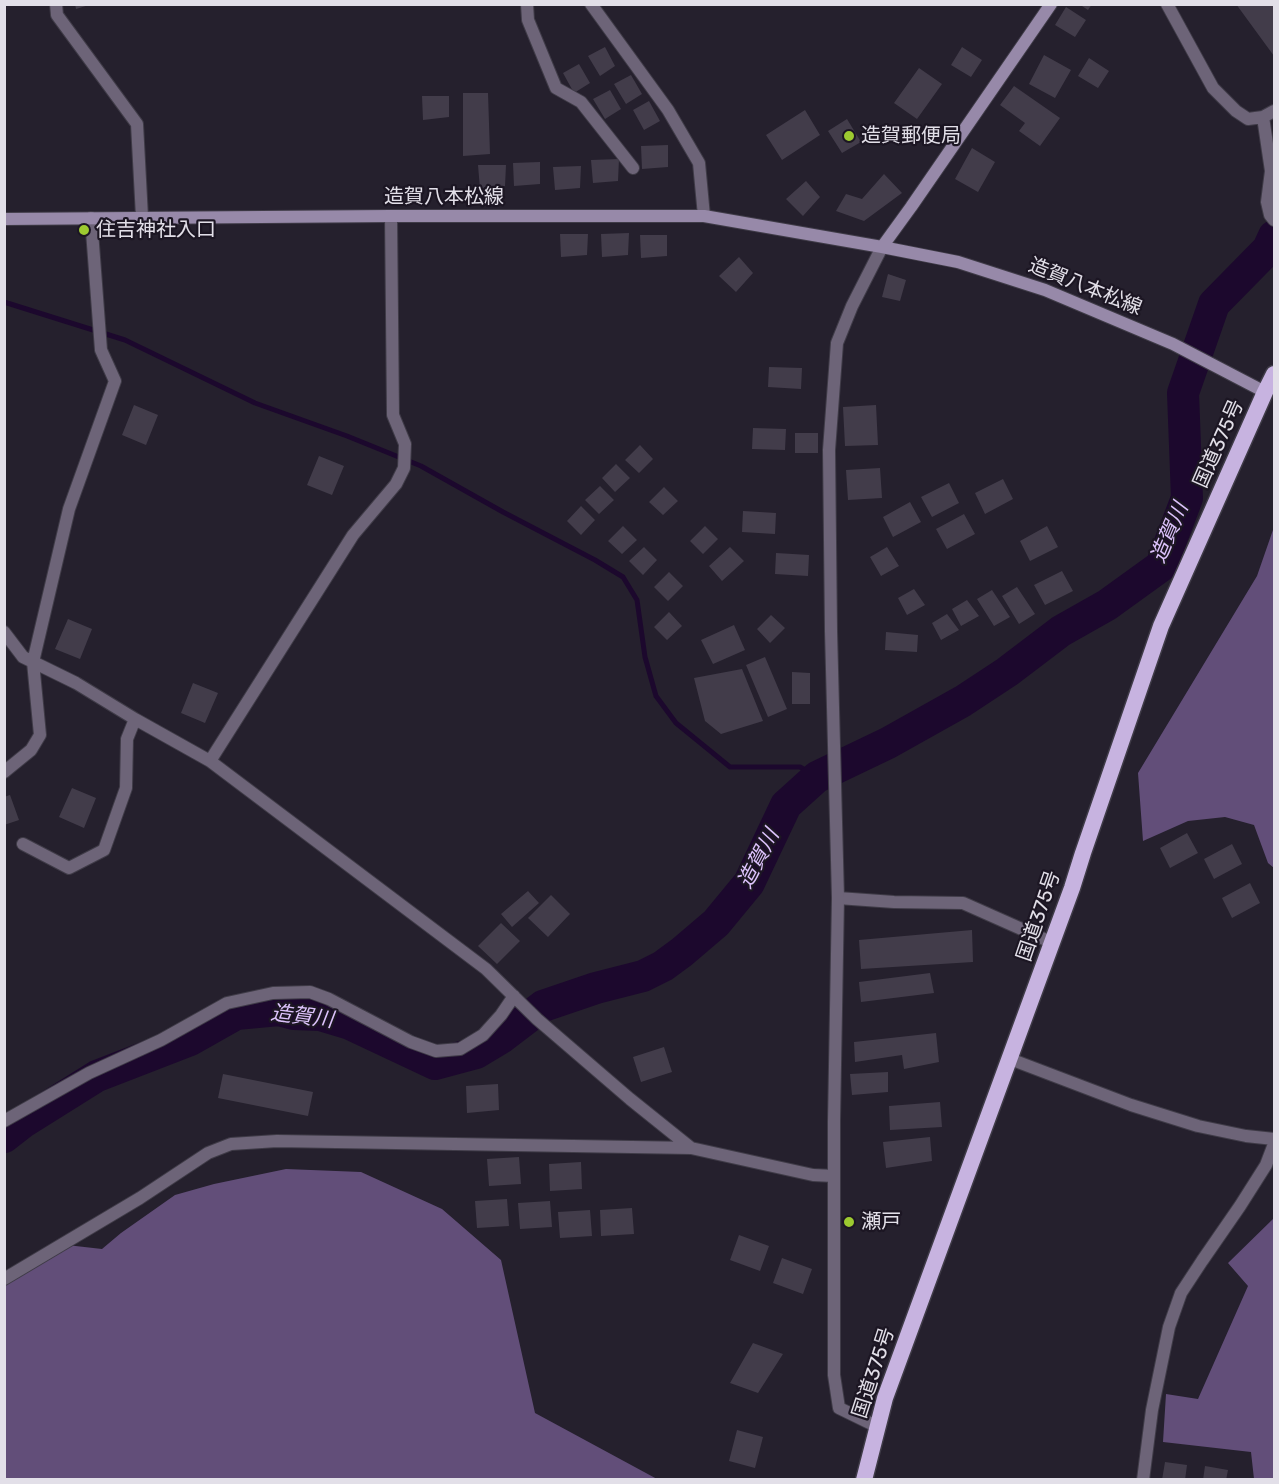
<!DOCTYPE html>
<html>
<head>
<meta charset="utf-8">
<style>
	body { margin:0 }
	#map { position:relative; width:1279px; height:1484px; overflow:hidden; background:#25202d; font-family:Rubik,sans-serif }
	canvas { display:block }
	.frame { position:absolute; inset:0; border:6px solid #e2dfe8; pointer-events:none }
</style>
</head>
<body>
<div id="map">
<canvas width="1279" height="1484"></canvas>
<div class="frame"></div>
</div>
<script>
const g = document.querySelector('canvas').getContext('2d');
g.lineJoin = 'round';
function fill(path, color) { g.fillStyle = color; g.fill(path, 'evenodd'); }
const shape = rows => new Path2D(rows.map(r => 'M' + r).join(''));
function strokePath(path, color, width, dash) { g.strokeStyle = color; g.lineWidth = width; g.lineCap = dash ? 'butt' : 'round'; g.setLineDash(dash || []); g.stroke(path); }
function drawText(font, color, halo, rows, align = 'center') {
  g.font = font + ' Rubik,"Noto Sans JP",sans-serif'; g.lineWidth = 4.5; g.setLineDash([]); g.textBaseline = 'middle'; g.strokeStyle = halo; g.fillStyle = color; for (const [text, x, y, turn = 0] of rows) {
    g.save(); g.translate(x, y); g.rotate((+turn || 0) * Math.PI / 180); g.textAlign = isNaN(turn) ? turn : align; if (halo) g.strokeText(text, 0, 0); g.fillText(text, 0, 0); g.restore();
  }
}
const forest = shape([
	[1274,527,1274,868,1268,863,1254,825,1225,817,1188,821,1143,841,1138,773,1257,576],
	[286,1169,361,1172,442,1209,501,1260,535,1413,657,1479,5,1480,5,1282,58,1244,102,1249,121,1233,175,1195,214,1184],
	[1274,1218,1274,1479,1254,1479,1251,1452,1163,1442,1166,1394,1198,1399,1248,1286,1228,1263]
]);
const stream = shape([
	[4,302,125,340,255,403,347,436,421,466,503,512,595,560,623,577,637,600,645,657,656,696,676,723,730,767,800,767,817,777]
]);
const river = shape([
	[4,1137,22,1123,97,1076,190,1040,236,1014,279,1010,294,1014,320,1015,350,1024,435,1064,476,1053,501,1038,543,1006,596,988,643,976,663,966,682,952,716,923,749,883,786,805,817,777,888,743,963,701,1007,672,1061,631,1107,605,1161,566,1187,498,1183,393,1214,304,1268,249,1274,236]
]);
const building = shape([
	[75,4,89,4,89,5,76,9],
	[1079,4,1092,4,1088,10],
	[1236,4,1274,4,1274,56],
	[1066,7,1086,20,1075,37,1055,25],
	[605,47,615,66,600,76,588,56],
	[962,47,982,60,971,77,951,65],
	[1044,55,1071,70,1055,98,1029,84],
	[1089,58,1109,71,1098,88,1078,76],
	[579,64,590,83,574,93,563,73],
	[919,68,942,84,917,119,894,103],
	[631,75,642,94,626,104,614,84],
	[1014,86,1060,118,1040,146,1019,131,1025,123,1000,105],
	[610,90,621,109,605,119,593,99],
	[463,93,488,93,490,154,463,156],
	[422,96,449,96,449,117,423,120],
	[649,101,660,121,644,130,633,110],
	[805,110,820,135,782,160,766,135],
	[847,119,861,142,842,153,828,131],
	[668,145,668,167,642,169,641,146],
	[972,148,995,162,978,192,955,179],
	[619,159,618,181,593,183,591,160],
	[540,162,540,184,514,186,513,163],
	[478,165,506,165,505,186,480,189],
	[581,166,580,188,555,190,553,167],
	[884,174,902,193,864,221,836,211,846,194,862,199],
	[806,181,820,197,803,216,786,199],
	[629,233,628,255,602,257,601,234],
	[560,234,588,234,587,255,561,257],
	[640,235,667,235,667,256,641,258],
	[739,257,753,273,736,292,719,276],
	[888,274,906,280,900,301,882,297],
	[769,367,802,368,801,389,768,387],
	[134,405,158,415,146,445,122,435],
	[876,405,878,445,845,446,843,407],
	[753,428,786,429,785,450,752,449],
	[795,433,818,433,818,453,795,453],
	[640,445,653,459,639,473,625,460],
	[319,456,344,466,332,495,307,485],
	[616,464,630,478,615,492,602,478],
	[880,468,882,498,848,500,846,470],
	[1003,479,1013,499,985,514,975,493],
	[949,483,959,503,932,517,921,497],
	[600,486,614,500,599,514,585,500],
	[664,487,678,501,663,515,649,502],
	[910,502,921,522,893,537,883,517],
	[581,506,595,520,581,535,567,521],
	[743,511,776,513,775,534,742,532],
	[964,514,975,534,947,549,936,529],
	[623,526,637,540,622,554,608,541],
	[705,526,718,539,703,554,690,541],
	[1047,526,1058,547,1030,561,1020,541],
	[644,547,657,560,643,575,629,561],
	[730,547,744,561,722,581,709,566],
	[887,547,899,566,881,576,870,557],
	[776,553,809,555,808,576,775,574],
	[1062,571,1073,591,1045,605,1034,585],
	[669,572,683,586,668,601,654,587],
	[1017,587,1035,614,1019,624,1002,596],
	[914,589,925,605,907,615,898,598],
	[992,590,1010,617,994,626,977,599],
	[967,600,979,616,961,626,952,609],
	[669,612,682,626,667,640,654,627],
	[947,614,959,630,941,640,932,623],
	[771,615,785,628,770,643,757,629],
	[68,619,92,629,80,659,55,649],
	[734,625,745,650,713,664,701,640],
	[886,632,918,635,917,652,885,650],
	[765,657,787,709,768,717,746,665],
	[742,669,763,721,721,734,705,721,694,678],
	[792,672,810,673,810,704,792,704],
	[193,683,218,693,205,723,181,713],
	[72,788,96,798,84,828,59,817],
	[10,795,19,820,4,825,4,797],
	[1187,833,1198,853,1170,868,1160,848],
	[1232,844,1242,864,1214,879,1204,859],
	[1250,883,1260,903,1232,918,1222,898],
	[528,891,539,903,512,927,501,914],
	[551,895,570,914,548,937,528,918],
	[501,923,520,941,497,964,478,946],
	[972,930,973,962,861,969,859,940],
	[930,973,934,993,861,1002,859,982],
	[936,1033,939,1062,904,1069,902,1055,855,1062,854,1042],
	[664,1047,672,1072,641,1082,633,1057],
	[888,1072,888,1092,852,1095,850,1074],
	[223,1074,313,1092,308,1116,218,1098],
	[498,1084,499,1110,467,1113,466,1086],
	[940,1102,942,1127,890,1130,889,1106],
	[930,1137,932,1161,886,1168,883,1142],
	[519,1157,521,1184,489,1186,487,1159],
	[581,1162,582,1189,550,1191,549,1164],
	[507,1199,509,1226,477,1228,475,1201],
	[550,1201,552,1227,520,1229,518,1203],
	[632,1208,634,1234,601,1236,600,1210],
	[590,1210,592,1236,560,1238,558,1212],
	[739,1235,769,1246,760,1271,730,1260],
	[782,1258,812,1269,803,1294,773,1283],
	[753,1343,783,1354,758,1393,730,1383],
	[737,1430,763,1437,755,1468,729,1461],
	[1165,1462,1187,1465,1185,1480,1162,1480],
	[1205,1466,1228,1470,1226,1480,1203,1480]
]);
const minor = shape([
	[56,4,57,15,137,124,142,217],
	[527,4,528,20,556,88,581,102,633,168],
	[591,4,668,110,699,163,704,216],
	[1167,4,1213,88,1236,111,1248,119,1263,117,1274,111],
	[1263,117,1271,171,1267,202,1270,215,1274,220],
	[4,632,23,657,76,683,135,719,210,761,486,969,537,1019,630,1099,691,1148],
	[210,761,353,535,396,484,404,468,405,444,393,415,391,216],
	[4,772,31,750,40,735,33,662,69,509,115,381,101,350,91,218],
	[23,844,69,868,104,850,126,788,127,739,135,719],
	[838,898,894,902,963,903,1053,943],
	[1010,1059,1131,1105,1198,1126,1246,1136,1274,1139],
	[4,1121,89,1073,161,1040,227,1003,273,993,310,992,329,999,411,1042,436,1051,460,1049,483,1035,501,1015,514,996],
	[4,1279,140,1198,208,1153,231,1144,277,1141,691,1148,813,1175,834,1176],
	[1143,1480,1152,1410,1169,1327,1181,1293,1202,1261,1240,1206,1266,1165,1274,1144]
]);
const tertiary = shape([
	[878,1427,839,1408,834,1375,834,1121,838,898,831,631,829,450,837,343,852,306,882,247]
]);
const secondary = shape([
	[4,219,391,216,704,216,882,247,958,262,1045,290,1173,344,1265,392],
	[882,247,911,207,1051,4]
]);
const trunk = shape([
	[864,1480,885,1398,1072,888,1083,853,1161,626,1265,392,1274,374]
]);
const markers = [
	[849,136,6,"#9dca30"],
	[84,230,6,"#9dca30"],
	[849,1222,6,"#9dca30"]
];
const poiNames = [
	["造賀郵便局",861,136],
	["住吉神社入口",96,230],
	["瀬戸",861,1222]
];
const streetNames = [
	["造賀八本松線",444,197],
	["造賀八本松線",1085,287,22],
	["国道375号",1219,444,-66],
	["国道375号",1039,916,-71],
	["国道375号",874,1373,-72]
];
const waterNames = [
	["造賀川",1170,533,-67],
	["造賀川",759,859,-62],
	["造賀川",302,1017,7]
];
fill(forest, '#624e79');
strokePath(stream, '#1c082d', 5);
strokePath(river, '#1c082d', 32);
fill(building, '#423c4a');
strokePath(minor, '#3f3b47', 14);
strokePath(tertiary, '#3f3b47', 14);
strokePath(secondary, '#3f3b47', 14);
strokePath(trunk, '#3f3b47', 19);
strokePath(minor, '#6d6478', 12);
strokePath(tertiary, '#6d6478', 12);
strokePath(secondary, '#9789a9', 12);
strokePath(trunk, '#c7b3e0', 16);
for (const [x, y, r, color] of markers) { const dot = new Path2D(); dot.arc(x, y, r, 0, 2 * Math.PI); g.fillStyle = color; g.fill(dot); strokePath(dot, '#1c1623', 2); }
drawText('20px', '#e2dfe8', '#1c1623', poiNames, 'left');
drawText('20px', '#e2dfe8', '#1c1623', streetNames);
drawText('italic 21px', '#dcc2fb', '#1c1623', waterNames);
</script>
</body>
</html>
